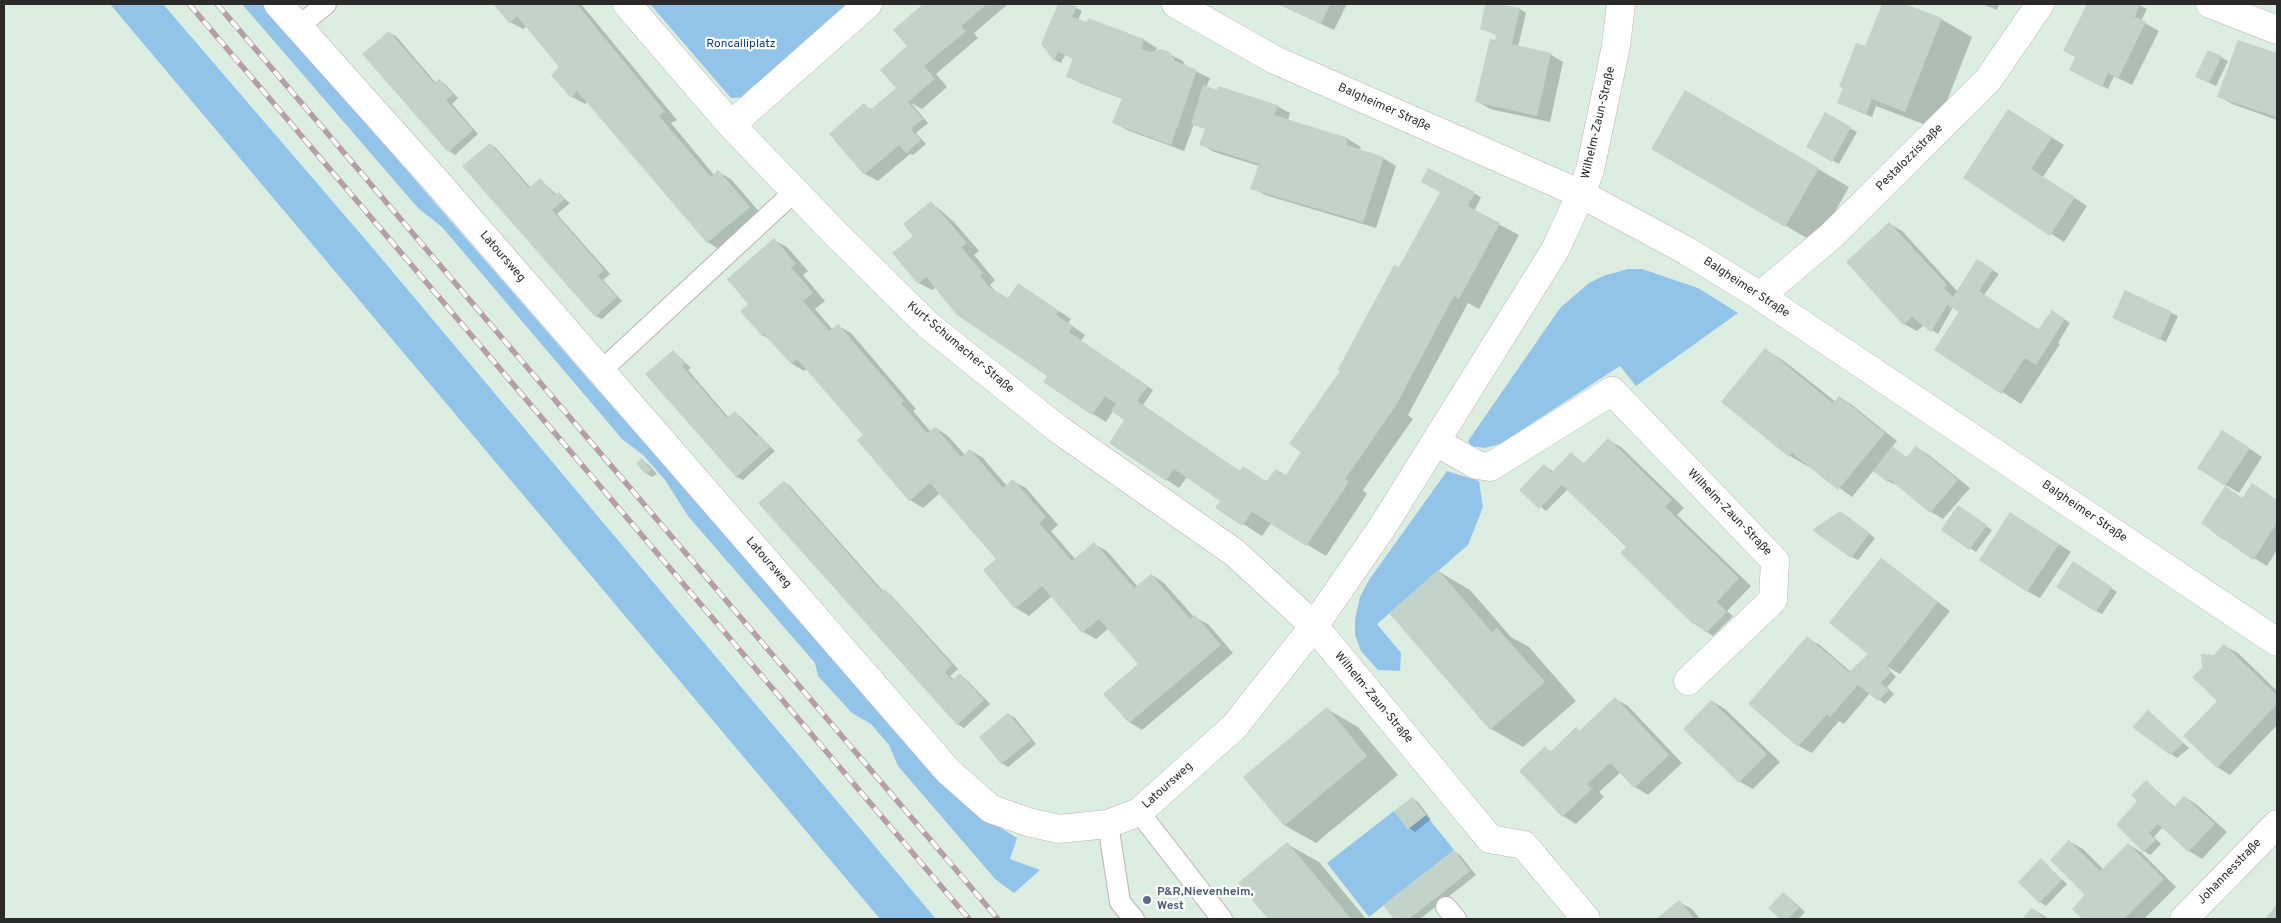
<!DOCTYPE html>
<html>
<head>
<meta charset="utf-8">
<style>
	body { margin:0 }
	#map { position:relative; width:2281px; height:923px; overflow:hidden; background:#dbeee1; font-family:Overpass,sans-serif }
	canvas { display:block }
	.frame { position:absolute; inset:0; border:5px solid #2a2a2a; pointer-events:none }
</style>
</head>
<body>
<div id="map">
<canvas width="2281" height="923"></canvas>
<div class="frame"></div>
</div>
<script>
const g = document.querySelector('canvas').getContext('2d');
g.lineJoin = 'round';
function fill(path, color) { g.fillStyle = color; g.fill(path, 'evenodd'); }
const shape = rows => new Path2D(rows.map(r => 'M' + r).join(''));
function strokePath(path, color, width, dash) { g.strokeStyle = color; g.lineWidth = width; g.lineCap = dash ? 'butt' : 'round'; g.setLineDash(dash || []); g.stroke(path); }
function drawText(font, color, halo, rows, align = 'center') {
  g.font = font + ' Overpass,sans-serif'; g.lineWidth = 4.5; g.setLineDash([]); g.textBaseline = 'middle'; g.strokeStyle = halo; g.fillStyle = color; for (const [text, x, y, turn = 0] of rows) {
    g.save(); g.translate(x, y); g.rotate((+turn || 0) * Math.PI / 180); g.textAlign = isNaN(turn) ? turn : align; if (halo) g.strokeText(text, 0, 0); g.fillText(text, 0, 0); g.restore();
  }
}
const green = shape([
	[110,4,163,4,371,246,936,919,880,919],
	[242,4,262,4,588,379,937,774,986,819,1017,838,1010,859,1040,870,1014,893,996,880,898,766,889,745,871,724,852,713,818,676,815,663,688,516,665,480,643,455,622,439,442,227,418,208],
	[650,4,853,4,745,97,731,98],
	[1628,269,1642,269,1698,288,1738,313,1636,386,1620,366,1500,444,1485,448,1471,446,1468,441,1560,308,1589,283,1603,276],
	[1447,471,1479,481,1483,507,1468,545,1377,624,1401,653,1400,671,1378,670,1361,651,1355,635,1355,620,1360,597,1369,580],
	[1394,811,1408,829,1426,815,1454,850,1369,917,1327,863]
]);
const shadow = shape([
	[495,4,581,4,677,120,671,123,714,175,718,172,731,179,762,215,720,250,708,242,588,101,585,104,572,97,561,67,527,26,523,29,510,22],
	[925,4,1008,4,974,33,978,38,936,74,947,87,922,109,911,103,928,123,916,133,926,144,913,155,910,154,878,181,865,174,864,105,872,110,898,88,909,46,895,30],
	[1059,4,1068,4,1082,11,1078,20,1087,24,1089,19,1144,40,1157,48,1155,52,1169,54,1183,61,1186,67,1210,78,1206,88,1277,106,1290,113,1288,120,1348,139,1361,147,1359,151,1383,158,1396,166,1376,228,1265,195,1252,188,1259,166,1214,152,1201,144,1206,129,1194,124,1184,151,1127,130,1114,122,1123,99,1080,83,1067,76,1074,59,1065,55,1061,63,1055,60,1043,44],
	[1278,4,1347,4,1334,30],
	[1486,4,1520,9,1526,13,1518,47,1550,54,1563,62,1550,122,1490,109,1477,101,1501,43,1497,35,1481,29],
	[1883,4,1902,4,1941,19,1972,37,1936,129,1876,106,1872,117,1845,106],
	[1982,4,1999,4,1997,10],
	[2088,4,2137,4,2147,9,2141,21,2159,31,2132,85,2114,76,2108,89,2076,73,2077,57,2064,50],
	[389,33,396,36,436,83,439,80,445,84,458,98,452,104,478,134,455,155,449,151],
	[2238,41,2277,55,2277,120,2232,104,2219,96],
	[2209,51,2228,61,2216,86,2203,80],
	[1686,92,1849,187,1817,244,1652,148],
	[1826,114,1857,132,1839,164,1808,147],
	[2021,118,2064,145,2043,177,2087,206,2064,242,1964,178],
	[490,144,496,148,531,188,541,180,557,195,559,194,570,203,557,214,610,274,603,280,622,301,602,319,595,316],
	[1429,170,1481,197,1474,211,1519,235,1479,309,1468,303,1408,415,1413,419,1363,490,1367,494,1326,556,1271,523,1262,536,1217,507,1222,501,1187,477,1179,488,1167,480,1111,442,1126,420,1113,411,1106,422,1093,414,1045,382,1049,375,936,287,932,290,919,283,915,236,931,202,954,222,979,251,974,255,995,280,990,285,996,292,1008,299,1019,284,1071,319,1068,323,1085,335,1081,341,1153,390,1143,405,1245,475,1267,482,1286,476,1303,452,1342,370,1442,192],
	[1890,224,1902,231,1958,292,1978,261,1999,274,1984,295,2039,330,2058,315,2070,323,2058,343,2060,344,2021,404,1936,350,1961,312,1953,307,1938,334,1924,325,1917,331,1904,324],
	[774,240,787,247,808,271,803,275,825,301,815,309,833,330,838,326,851,333,916,409,913,411,931,432,936,428,948,436,965,455,970,450,983,458,1007,486,1013,481,1026,488,1058,525,1051,531,1076,560,1094,544,1107,551,1138,587,1152,575,1164,583,1194,617,1208,624,1233,653,1142,730,1129,722,1139,664,1109,628,1096,639,1083,632,1052,596,1029,616,1016,608,984,571,997,559,940,493,923,508,910,500,859,440,865,436,807,368,804,371,791,363,773,341,762,335,750,304],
	[2126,292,2178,316,2166,342,2120,321],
	[1766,350,1784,361,1836,402,1840,397,1852,405,1897,441,1892,447,1907,458,1916,447,1929,455,1970,488,1943,519,1931,512,1895,483,1894,484,1888,481,1874,470,1852,497,1810,466,1809,467,1790,456,1723,402],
	[673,351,691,368,688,370,729,418,735,413,741,417,775,451,743,480,736,477],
	[2235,439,2262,457,2239,493,2228,486,2226,488,2243,499,2265,492,2277,500,2277,550,2267,566,2218,536,2203,523,2227,486,2199,468],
	[1608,440,1621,447,1684,508,1677,515,1751,586,1727,611,1733,616,1713,636,1695,624,1628,547,1568,489,1546,511,1521,490,1545,466,1554,472,1572,454,1584,464],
	[642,460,648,464,657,474,652,477,646,473],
	[784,482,790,486,884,592,891,595,958,669,950,676,954,680,960,675,966,679,990,704,964,728,957,724],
	[1964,511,1992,530,1976,552,1943,530],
	[1847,516,1875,538,1858,560,1852,557],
	[2023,521,2071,552,2040,598,2027,591],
	[1882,559,1950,611,1900,674,1886,666,1896,677,1887,687,1894,694,1885,704,1870,693,1844,724,1839,721,1812,753,1799,746,1807,638,1820,645,1851,672,1868,655],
	[2080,567,2117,592,2102,614,2096,611],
	[1438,571,1470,590,1511,637,1529,647,1576,701,1523,747,1491,729,1390,613],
	[2225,646,2238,653,2277,691,2277,725,2230,775,2217,767,2219,701,2215,656],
	[1615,699,1628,706,1682,763,1648,795,1635,787,1621,772,1599,792,1604,797,1576,824,1563,816,1520,771,1545,748,1552,752,1576,729,1580,731],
	[1712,701,1725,709,1780,762,1753,789,1740,782],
	[1327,709,1358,727,1398,775,1316,843,1284,825],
	[2149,712,2189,748,2177,758,2171,754],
	[1008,714,1015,718,1036,744,1008,767,1002,763],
	[2146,781,2175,807,2185,797,2197,805,2227,832,2202,859,2189,851,2163,827,2154,837,2161,844,2150,855,2144,851,2139,801],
	[1412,798,1418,802,1431,819,1415,832,1409,828],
	[2070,842,2083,849,2103,869,2128,844,2141,852,2176,887,2144,919,2084,919,2073,909,2087,895],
	[1287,844,1319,862,1366,919,1269,919,1240,884],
	[1454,851,1460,855,1476,875,1420,919,1396,919,1385,906],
	[2041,860,2067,884,2046,906,2040,902],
	[1784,893,1805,912,1798,919,1782,919,1770,908],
	[1679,902,1692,909,1700,919,1658,919],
	[2033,909,2046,917,2048,919,2023,919]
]);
const building = shape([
	[493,4,577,4,665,112,659,116,711,177,718,170,750,207,707,243,577,91,571,98,551,75,559,67,517,16,509,23],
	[923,4,987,4,961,26,966,31,924,66,935,79,908,102,923,119,911,129,921,140,906,153,899,145,864,175,829,134,864,103,870,110,896,88,880,70,907,46,893,30],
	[1058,4,1077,6,1072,17,1087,22,1088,18,1144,39,1141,49,1151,52,1160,49,1170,52,1175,61,1197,70,1171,145,1112,123,1122,98,1066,77,1073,58,1058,52,1054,61,1041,44],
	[1278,4,1330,4,1321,24],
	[1485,4,1499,4,1520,8,1512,44,1551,53,1537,116,1475,102,1490,39,1495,40,1496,34,1480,29],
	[1882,4,1905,4,1942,18,1905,112,1872,99,1866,114,1837,103,1843,88,1839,87,1856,43,1865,46],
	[2087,4,2140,4,2135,17,2146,22,2118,79,2108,73,2102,87,2069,70,2075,57,2063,51],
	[389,31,434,83,439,79,453,94,446,100,473,130,448,152,362,54],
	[2238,40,2277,53,2276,117,2217,97],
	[2208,50,2222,56,2209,83,2195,77],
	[1203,85,1217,90,1218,86,1278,105,1274,115,1348,138,1346,145,1384,157,1363,222,1250,189,1259,164,1199,145,1205,129,1191,124],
	[1685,90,1819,168,1785,227,1651,149],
	[2008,109,2052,137,2031,169,2075,197,2050,236,1963,178],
	[1825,112,1851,127,1832,162,1806,147],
	[490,143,529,188,540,178,555,195,559,192,565,199,552,210,604,270,598,276,617,297,595,317,462,166],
	[1428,168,1475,192,1468,206,1500,223,1459,299,1454,296,1395,407,1345,479,1349,482,1306,546,1252,512,1242,526,1215,508,1220,501,1174,469,1166,481,1109,443,1124,420,1111,411,1116,404,1105,396,1092,415,1043,382,1047,376,957,315,926,277,918,284,892,253,913,236,903,224,931,201,967,243,961,247,983,273,980,275,989,287,1008,298,1018,283,1059,311,1056,315,1073,326,1069,332,1148,386,1137,401,1240,471,1243,466,1266,481,1276,469,1286,475,1301,452,1289,444,1340,371,1338,369,1394,265,1399,267,1440,192,1421,182],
	[1889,222,1947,285,1944,288,1953,297,1977,259,1993,269,1979,291,2038,330,2052,310,2065,319,2036,365,2025,358,2001,394,1934,350,1959,312,1947,305,1931,332,1912,317,1903,325,1846,262],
	[774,238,796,264,791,267,813,293,803,301,829,331,838,324,904,401,901,403,927,433,935,427,961,457,970,449,1003,488,1013,479,1046,517,1039,523,1072,561,1094,542,1134,588,1151,574,1190,619,1195,615,1221,645,1129,723,1103,694,1138,664,1099,619,1082,633,1042,586,1015,609,983,570,996,559,930,483,909,501,857,440,863,435,797,359,791,364,764,334,762,336,740,311,748,304,727,279],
	[2125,290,2172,312,2160,340,2112,318],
	[1765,348,1833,403,1839,396,1885,433,1838,490,1792,453,1789,457,1721,402],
	[673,350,685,364,682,366,727,418,735,411,756,436,758,434,770,447,736,477,645,374],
	[2222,430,2250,448,2225,486,2197,468],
	[1608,438,1672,500,1665,507,1739,578,1717,602,1727,612,1706,633,1696,623,1694,625,1620,553,1626,547,1562,485,1539,509,1519,490,1544,464,1552,472,1571,452,1583,464],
	[1892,446,1906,457,1916,446,1958,480,1930,513,1889,479,1887,482,1873,471],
	[642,458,651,470,645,474,636,463],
	[784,481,882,592,885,589,952,665,945,672,952,680,960,673,984,700,957,725,758,503],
	[2252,483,2277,500,2277,523,2253,560,2201,523,2225,486,2242,498],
	[1958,505,1987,525,1969,550,1941,530],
	[1840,511,1870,533,1851,558,1812,530],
	[2010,512,2059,544,2027,592,1979,560],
	[1881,558,1938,602,1886,668,1891,672,1881,683,1889,690,1878,701,1858,685,1830,717,1827,714,1798,747,1748,704,1807,636,1849,672,1868,654,1829,623],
	[2073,561,2112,587,2096,612,2056,587],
	[1438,570,1492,632,1497,628,1545,682,1490,730,1389,613],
	[2224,644,2277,695,2277,704,2217,768,2183,736,2217,701,2192,677,2202,668,2201,654,2214,655],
	[1615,697,1669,755,1634,788,1610,763,1587,784,1592,789,1562,817,1519,771,1545,746,1550,752,1576,727,1579,731],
	[1711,700,1767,754,1739,783,1683,729],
	[1327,707,1367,756,1284,826,1243,777],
	[2148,710,2184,743,2170,755,2132,727],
	[1008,713,1031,740,1001,764,979,737],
	[2146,780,2174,807,2184,796,2215,824,2188,852,2158,824,2149,833,2156,840,2143,852,2116,825,2137,801,2131,795],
	[1412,797,1426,815,1408,829,1394,811],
	[2069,840,2100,871,2128,843,2164,879,2124,919,2082,919,2072,909,2085,895,2050,860],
	[1287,842,1329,892,1351,919,1268,919,1238,883],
	[1454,850,1470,871,1409,919,1394,919,1383,905],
	[2041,858,2062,880,2039,903,2018,882],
	[1783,892,1799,908,1788,919,1780,919,1768,908],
	[1679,900,1695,919,1656,919],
	[2277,904,2277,919,2265,919],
	[2032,908,2045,919,2022,919]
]);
const service = shape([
	[298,27,326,4],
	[601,371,794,192],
	[1139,812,1222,919],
	[1108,824,1120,902,1134,919],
	[1446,907,1456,919]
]);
const minor = shape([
	[278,4,437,182,948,771,991,809,1028,822,1059,829,1108,824,1139,812,1234,727,1314,626,1383,526,1555,250,1581,194,1590,170,1616,46,1621,4],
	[627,4,731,125,836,234,928,325,1058,429,1235,553,1314,626,1490,839,1524,845,1586,919],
	[1176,4,1275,60,1581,194,1687,251,1760,296,2277,642],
	[2210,4,2277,30],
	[731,125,868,4],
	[1760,296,1831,236,1988,80,2040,4],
	[1436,442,1477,465,1490,467,1612,391,1775,561,1773,600,1688,681]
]);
const tertiary = shape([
	[2184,919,2277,824]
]);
const rail = shape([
	[189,4,969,919],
	[217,4,998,919]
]);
const markers = [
	[1147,900,5,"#5c6f8a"]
];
const parkNames = [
	["Roncalliplatz",741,45]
];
const streetNames = [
	["Balgheimer Straße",1384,108,24],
	["Wilhelm-Zaun-Straße",1599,123,-77],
	["Pestalozzistraße",1910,158,-45],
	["Latoursweg",502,257,49],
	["Balgheimer Straße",1746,288,33],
	["Kurt-Schumacher-Straße",960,348,40],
	["Balgheimer Straße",2084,512,34],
	["Wilhelm-Zaun-Straße",1729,513,46],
	["Latoursweg",768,563,49],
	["Wilhelm-Zaun-Straße",1373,698,50],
	["Latoursweg",1168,786,-42],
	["Johannesstraße",2230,872,-46]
];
const serviceNames = [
	["P&R,Nievenheim,",1157,893],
	["West",1157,907]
];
fill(green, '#92c4ea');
fill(shadow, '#0003');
fill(building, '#c3d3c9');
strokePath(service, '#c0afb6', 22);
strokePath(minor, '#c0afb6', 29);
strokePath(tertiary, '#c0afb6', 29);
strokePath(service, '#fff', 20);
strokePath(minor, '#fff', 28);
strokePath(tertiary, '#fff', 28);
strokePath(rail, '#b79da7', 5.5);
strokePath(rail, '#fff', 4, [11]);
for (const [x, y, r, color] of markers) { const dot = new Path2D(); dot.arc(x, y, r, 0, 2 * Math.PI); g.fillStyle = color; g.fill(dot); strokePath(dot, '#fff', 2); }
drawText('12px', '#133b6f', '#fff', parkNames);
drawText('12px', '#2a2a2a', '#fff', streetNames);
drawText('bold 12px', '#4e5e75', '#fff', serviceNames, 'left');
</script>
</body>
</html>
